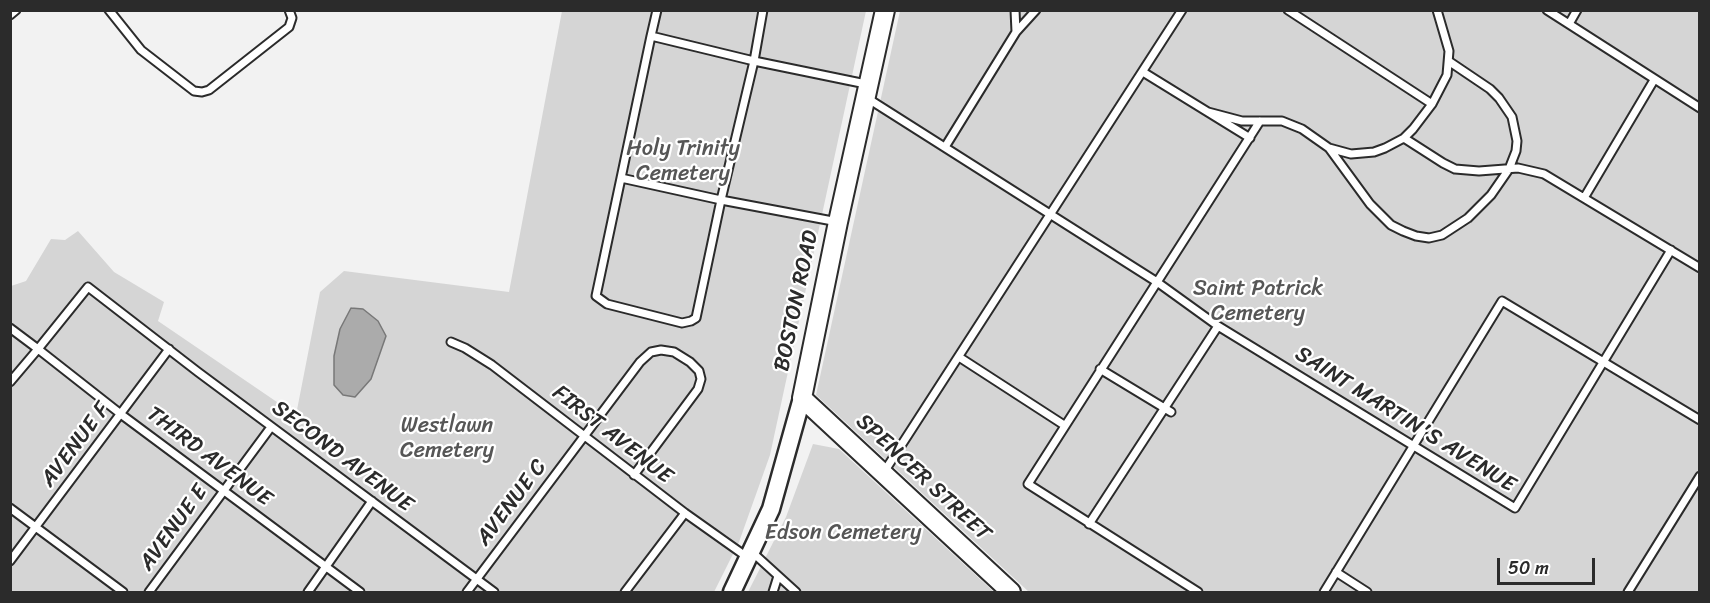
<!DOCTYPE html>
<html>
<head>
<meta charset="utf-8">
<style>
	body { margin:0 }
	#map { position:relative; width:1710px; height:603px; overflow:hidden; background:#f2f2f2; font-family:Sriracha,sans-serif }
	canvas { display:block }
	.frame { position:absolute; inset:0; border:12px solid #2b2b2b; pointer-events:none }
	.scale { position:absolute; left:1497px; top:558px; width:98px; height:27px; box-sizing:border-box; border:3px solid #2b2b2b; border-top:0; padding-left:8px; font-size:18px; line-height:21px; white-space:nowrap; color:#2b2b2b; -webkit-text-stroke:4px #fff; paint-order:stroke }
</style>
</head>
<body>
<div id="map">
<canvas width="1710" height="603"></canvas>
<div class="frame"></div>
<div class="scale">50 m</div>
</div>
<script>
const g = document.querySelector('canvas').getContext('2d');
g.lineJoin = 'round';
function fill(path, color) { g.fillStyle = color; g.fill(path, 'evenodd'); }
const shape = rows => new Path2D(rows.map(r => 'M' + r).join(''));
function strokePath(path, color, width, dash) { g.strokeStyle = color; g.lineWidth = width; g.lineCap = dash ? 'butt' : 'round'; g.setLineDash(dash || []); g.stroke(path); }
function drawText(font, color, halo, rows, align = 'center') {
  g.font = font + ' Sriracha,sans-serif'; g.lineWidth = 4.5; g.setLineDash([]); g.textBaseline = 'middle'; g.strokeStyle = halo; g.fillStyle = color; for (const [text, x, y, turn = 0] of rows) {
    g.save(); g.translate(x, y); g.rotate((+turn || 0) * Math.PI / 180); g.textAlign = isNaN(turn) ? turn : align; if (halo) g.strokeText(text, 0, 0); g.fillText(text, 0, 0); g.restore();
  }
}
const green = shape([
	[562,11,866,11,770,455,739,542,714,592,11,592,11,286,26,281,51,239,65,240,78,231,114,272,164,302,158,321,296,415,320,292,344,271,509,292],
	[900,11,1699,11,1699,592,1029,592,816,395],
	[813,444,839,449,994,592,748,592,786,517]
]);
const water = shape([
	[351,308,363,309,378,321,386,336,371,379,355,397,343,395,334,385,334,356,340,329,351,308]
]);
const service = shape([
	[109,10,141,50,194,91,202,92,209,90,289,27,292,18,289,10],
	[763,10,754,61,866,84],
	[1288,10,1432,104],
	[1547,10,1700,108],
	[10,15,16,10],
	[1569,24,1577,10],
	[1016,32,1036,10],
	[651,36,657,10],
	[1143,72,1250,138],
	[867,98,1157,282,1218,326,1515,508,1671,250],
	[1208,112,1242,121,1282,121,1302,129,1329,148,1351,154,1374,152,1385,148,1404,138,1413,129,1432,104,1447,75,1449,51,1437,10],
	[1404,138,1443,163,1455,169,1479,171,1518,168,1544,174,1700,268],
	[945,147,1016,32,1015,10],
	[1329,148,1370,204,1391,225,1403,231,1416,236,1429,238,1442,235,1468,218,1491,195,1509,169,1516,151,1517,141,1512,117,1499,98,1490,89,1450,62],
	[621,178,651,36,754,61,721,200,696,318,691,321,682,323,607,304,596,296,621,178,721,200,838,222],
	[1584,198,1654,80],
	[10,328,38,349,88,287,198,372,494,592],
	[451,342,465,348,492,365,685,513,747,557],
	[959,357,1064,425],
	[1100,369,1171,412],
	[10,382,38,349,122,415,360,592],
	[884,472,1182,10],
	[10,508,123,592],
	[1089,524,1218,326],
	[752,552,796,592],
	[10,561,169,349],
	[1336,572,1367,592],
	[149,592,271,427],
	[308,592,372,501],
	[467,592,640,362,651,352,661,350,674,352,690,362,699,371,701,379,698,389,634,475],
	[625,592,685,513],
	[773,592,778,576],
	[1198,592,1028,484,1260,121],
	[1324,592,1502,301,1700,420],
	[1628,592,1700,476]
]);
const tertiary = shape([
	[732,592,771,509,802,398]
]);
const secondary = shape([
	[885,10,838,222,802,398,1011,592]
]);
const parkNames = [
	["Holy Trinity",683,149],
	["Cemetery",683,174],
	["Saint Patrick",1258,289],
	["Cemetery",1258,314],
	["Westlawn",447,426],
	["Cemetery",447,451],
	["Edson Cemetery",843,533]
];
const streetNames = [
	["BOSTON ROAD",797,301,-78],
	["SAINT MARTIN'S AVENUE",1405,420,32],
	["FIRST AVENUE",612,435,38],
	["AVENUE F",76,445,-53],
	["THIRD AVENUE",209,457,37],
	["SECOND AVENUE",342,457,37],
	["SPENCER STREET",923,478,43],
	["AVENUE C",512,503,-53],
	["AVENUE E",174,528,-54]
];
fill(green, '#d5d5d5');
fill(water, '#ababab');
strokePath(water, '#787878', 1.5);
strokePath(service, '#2b2b2b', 11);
strokePath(tertiary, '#2b2b2b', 21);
strokePath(secondary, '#2b2b2b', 22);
strokePath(service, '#fff', 7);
strokePath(tertiary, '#fff', 16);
strokePath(secondary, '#fff', 18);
drawText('22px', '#565656', '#fff', parkNames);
drawText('22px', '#2b2b2b', '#fff', streetNames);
</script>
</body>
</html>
